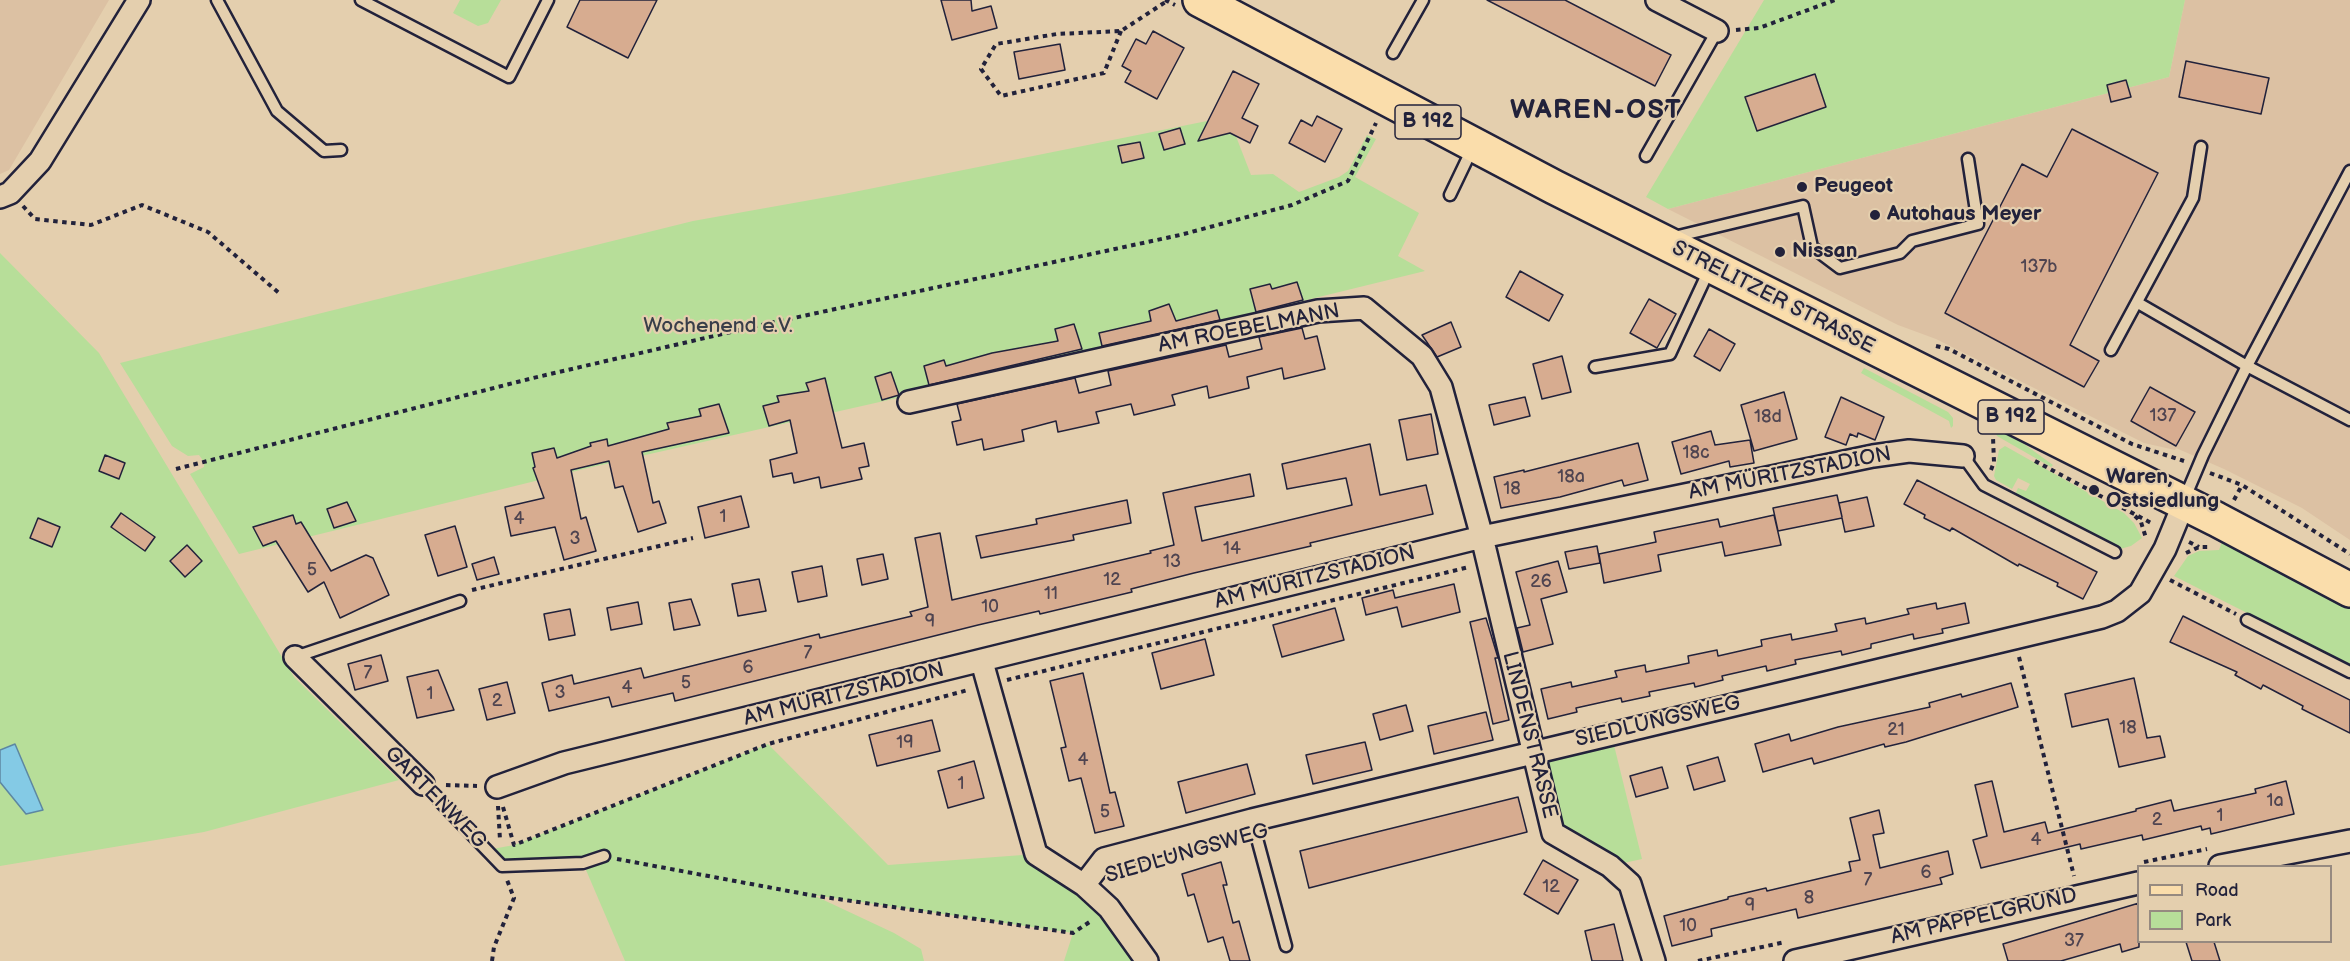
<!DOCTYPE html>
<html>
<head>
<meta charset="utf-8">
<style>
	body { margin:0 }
	#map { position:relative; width:2350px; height:961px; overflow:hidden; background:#e4cfae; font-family:"Balsamiq Sans",sans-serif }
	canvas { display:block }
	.legend { position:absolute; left:2137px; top:865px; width:195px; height:78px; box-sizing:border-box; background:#e4cfae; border:2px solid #968a80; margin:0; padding:8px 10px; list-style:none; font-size:18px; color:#22223b }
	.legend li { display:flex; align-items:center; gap:12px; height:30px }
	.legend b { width:30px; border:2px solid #968a80 }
</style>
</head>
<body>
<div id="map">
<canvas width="2350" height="961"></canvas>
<ul class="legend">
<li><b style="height:8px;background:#faddab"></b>Road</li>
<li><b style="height:16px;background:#b7de99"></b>Park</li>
</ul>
</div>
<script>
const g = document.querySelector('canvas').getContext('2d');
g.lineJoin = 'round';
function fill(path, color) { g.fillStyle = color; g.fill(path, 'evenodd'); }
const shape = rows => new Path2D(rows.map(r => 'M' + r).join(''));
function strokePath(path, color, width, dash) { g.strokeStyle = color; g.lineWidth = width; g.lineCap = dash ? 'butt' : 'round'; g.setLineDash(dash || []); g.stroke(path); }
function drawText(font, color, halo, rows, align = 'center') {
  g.font = font + ' "Balsamiq Sans",sans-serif'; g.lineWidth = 4.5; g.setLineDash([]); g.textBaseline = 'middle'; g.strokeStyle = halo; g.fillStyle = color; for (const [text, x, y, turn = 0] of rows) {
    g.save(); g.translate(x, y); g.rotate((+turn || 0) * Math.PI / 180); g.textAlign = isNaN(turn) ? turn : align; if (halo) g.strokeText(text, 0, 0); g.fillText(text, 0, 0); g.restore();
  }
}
const built = shape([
	[0,0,109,0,9,170,0,174],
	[2185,0,2350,0,2350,540,2302,508,2224,469,2176,448,2175,450,2144,443,1936,339,1898,325,1668,209,2169,77]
]);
const green = shape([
	[460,0,501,0,488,23,478,26,453,13],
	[1764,0,2185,0,2169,77,1668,209,1646,197],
	[1222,118,1232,126,1251,175,1273,174,1299,192,1339,177,1348,171,1367,135,1376,139,1355,177,1419,213,1398,256,1425,271,1021,370,588,468,239,554,190,474,204,467,204,462,199,455,188,456,172,446,120,363,693,221,844,194],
	[0,253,99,353,294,677,399,780,204,832,0,866],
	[1864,368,1948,412,1953,418,1953,426,1951,428,1949,421,1861,373],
	[1947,402,2002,428,2053,465,2051,467,1997,436,1995,431],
	[2005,446,2124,513,2134,523,2142,538,2131,546,2120,549,2015,495,2018,488,2026,491,2030,484,2018,478,2012,489,1996,480,1994,476,1999,450],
	[2222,542,2350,607,2350,665,2174,576,2188,556,2199,551,2219,550],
	[1611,733,1642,859,1610,866,1553,833,1532,752],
	[768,744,888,865,1036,854,1084,885,1147,961,1064,961,1073,933,813,895,894,933,921,949,924,961,625,961,583,863,502,866,487,850,514,845]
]);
const water = shape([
	[15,744,43,810,26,814,0,782,0,750,15,744]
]);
const building = shape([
	[580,0,657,0,628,58,567,27,580,0],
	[941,0,971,0,972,11,991,6,997,28,952,40,941,0],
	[1487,0,1565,0,1671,55,1655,86,1487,0],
	[1153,31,1184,48,1157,99,1125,82,1131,71,1122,66,1136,39,1146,44,1153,31],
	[1060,44,1065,70,1019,79,1014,52,1060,44],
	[2186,61,2269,78,2261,114,2179,97,2186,61],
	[1233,71,1259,84,1242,118,1258,126,1250,143,1230,133,1198,141,1233,71],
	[1815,74,1826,107,1757,131,1745,97,1815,74],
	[2126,80,2131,97,2111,102,2107,85,2126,80],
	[1317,116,1342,129,1325,162,1289,143,1301,120,1312,126,1317,116],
	[1180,128,1185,144,1164,150,1159,134,1180,128],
	[2072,129,2158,173,2070,345,2099,361,2084,387,1945,313,2022,164,2047,177,2072,129],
	[1140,142,1144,158,1122,163,1118,146,1140,142],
	[1520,271,1563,295,1549,321,1506,297,1520,271],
	[1297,282,1303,300,1256,312,1250,289,1270,284,1272,289,1297,282],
	[1649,299,1676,314,1657,348,1630,333,1649,299],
	[1169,304,1176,321,1217,310,1220,320,1102,346,1099,333,1151,321,1149,311,1169,304],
	[1451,322,1461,347,1437,357,1422,335,1451,322],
	[1074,324,1082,349,929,385,924,366,944,360,946,366,992,353,1058,341,1055,329,1074,324],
	[1302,328,1305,339,1317,336,1325,369,1284,379,1282,368,1247,377,1249,388,1209,398,1207,386,1172,395,1175,405,1134,415,1131,404,1096,412,1099,423,1058,432,1056,421,1022,430,1024,441,984,450,982,439,957,445,952,422,961,420,957,404,1075,378,1079,393,1111,385,1108,371,1226,345,1229,357,1262,349,1259,337,1302,328],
	[1709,329,1735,344,1720,371,1694,356,1709,329],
	[1562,356,1571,392,1542,399,1533,364,1562,356],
	[891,372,899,395,882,400,875,377,891,372],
	[825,378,842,448,864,443,869,466,859,468,862,479,821,488,819,477,794,483,792,473,773,477,770,460,797,453,790,420,769,426,763,406,779,402,777,396,809,391,806,383,825,378],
	[2150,387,2195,412,2176,446,2131,421,2150,387],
	[1784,392,1797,439,1754,451,1741,405,1784,392],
	[1525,397,1530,416,1494,425,1489,405,1525,397],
	[1841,397,1884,417,1875,440,1858,433,1857,437,1850,434,1846,445,1825,437,1841,397],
	[719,404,729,433,642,452,653,503,659,501,666,523,638,532,623,486,615,488,609,461,571,470,581,519,586,517,596,551,564,560,555,527,511,536,505,507,544,498,533,468,535,467,532,453,554,448,557,458,591,446,590,443,607,439,608,446,669,429,667,423,701,416,699,409,719,404],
	[1431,414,1438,454,1407,460,1399,420,1431,414],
	[1711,431,1715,445,1750,440,1754,463,1730,467,1729,461,1681,474,1672,442,1711,431],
	[1638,443,1648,480,1624,486,1622,480,1560,497,1501,508,1494,477,1524,470,1524,472,1638,443],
	[1370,444,1380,495,1426,485,1433,514,1310,543,1311,546,1194,573,1131,589,1132,592,1040,614,1039,611,978,625,675,701,673,693,612,707,609,697,549,711,542,683,572,675,574,684,641,668,644,678,819,634,820,638,912,616,910,612,928,607,915,538,940,533,952,600,1151,553,1150,551,1174,545,1163,493,1250,474,1254,496,1195,507,1202,541,1352,505,1346,478,1287,489,1282,464,1370,444],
	[105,455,125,463,119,479,99,471,105,455],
	[1917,480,2097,572,2083,599,2057,586,2058,583,2019,564,2018,566,1952,528,1950,531,1924,518,1925,515,1904,504,1917,480],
	[1837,495,1842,517,1839,503,1867,497,1874,526,1845,532,1842,518,1778,531,1773,508,1837,495],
	[741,496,749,527,705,538,698,507,741,496],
	[1127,500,1131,523,1073,535,1074,540,981,558,976,536,1037,524,1036,519,1127,500],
	[347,502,356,521,334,528,327,509,347,502],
	[121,513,155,537,145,551,111,527,121,513],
	[293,515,296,524,301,522,331,571,366,555,373,558,389,595,340,618,324,582,308,592,276,541,263,546,253,527,293,515],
	[1774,515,1781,545,1725,556,1722,542,1658,555,1661,571,1604,583,1599,554,1656,542,1654,532,1718,519,1720,527,1774,515],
	[38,518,60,527,52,547,30,538,38,518],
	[455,526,467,567,438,576,425,535,455,526],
	[187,545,202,561,185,577,170,561,187,545],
	[1597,546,1600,563,1569,569,1565,552,1597,546],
	[883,554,888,579,862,585,857,559,883,554],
	[494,557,499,574,477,580,472,564,494,557],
	[1558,561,1567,592,1541,599,1553,644,1523,652,1517,628,1530,625,1516,572,1558,561],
	[822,566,827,596,798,602,792,572,822,566],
	[759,579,766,611,738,616,732,584,759,579],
	[1454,584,1460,612,1402,627,1397,607,1366,615,1362,598,1393,590,1395,598,1454,584],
	[691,599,700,625,674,630,669,603,691,599],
	[638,602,642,624,611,630,607,608,638,602],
	[1936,603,1937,609,1965,603,1969,623,1942,629,1943,633,1914,639,1913,634,1871,644,1871,648,1842,655,1841,651,1795,660,1796,664,1767,671,1766,666,1722,676,1723,680,1695,687,1694,683,1649,692,1650,696,1622,702,1621,698,1576,708,1577,712,1548,719,1541,689,1571,682,1572,687,1617,677,1615,671,1645,665,1646,672,1689,663,1688,656,1717,650,1718,656,1762,646,1761,640,1791,634,1792,640,1837,631,1835,624,1865,618,1866,624,1909,614,1907,609,1936,603],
	[1335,608,1344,640,1282,657,1273,625,1335,608],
	[570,609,575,635,549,640,544,614,570,609],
	[2183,616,2350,700,2350,733,2302,709,2303,706,2263,685,2261,689,2235,675,2237,672,2170,642,2183,616],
	[1486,618,1498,658,1495,658,1509,720,1493,724,1470,622,1486,618],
	[1205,639,1214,675,1161,689,1152,653,1205,639],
	[381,655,388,681,355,690,348,664,381,655],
	[438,670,454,710,417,718,407,677,438,670],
	[1083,673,1110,793,1115,792,1124,826,1095,833,1081,778,1069,781,1061,748,1066,747,1050,681,1083,673],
	[2134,678,2147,738,2160,736,2165,757,2119,767,2108,719,2072,727,2065,694,2134,678],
	[507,682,515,713,487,720,479,689,507,682],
	[2011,683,2018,707,1906,742,1885,747,1884,744,1814,764,1812,758,1763,772,1755,744,1789,734,1791,741,1838,727,1930,707,1929,703,1961,694,1962,697,2011,683],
	[1406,705,1413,731,1380,740,1373,714,1406,705],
	[1486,712,1493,740,1434,754,1428,726,1486,712],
	[932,720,940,751,877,766,869,735,932,720],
	[1365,742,1372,770,1313,784,1306,755,1365,742],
	[1718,757,1725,781,1694,790,1687,766,1718,757],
	[974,761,984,798,948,808,938,771,974,761],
	[1247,764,1255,794,1186,813,1178,782,1247,764],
	[1662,767,1668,788,1636,797,1630,776,1662,767],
	[1992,781,2004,832,2045,822,2048,833,2136,811,2136,809,2171,800,2174,811,2256,793,2255,789,2286,781,2294,814,2211,834,2210,828,2202,830,2201,826,2143,840,2142,835,2081,849,2080,844,1981,868,1973,840,1987,836,1975,785,1992,781],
	[1518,797,1527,832,1309,888,1300,851,1518,797],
	[1879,810,1884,833,1873,835,1880,868,1948,851,1953,874,1940,878,1942,884,1798,918,1796,909,1711,929,1712,936,1672,946,1664,916,1728,899,1728,897,1766,888,1767,891,1851,871,1849,862,1860,860,1850,818,1879,810],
	[1543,860,1578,880,1558,914,1524,894,1543,860],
	[1221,862,1227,885,1223,885,1233,923,1239,921,1250,961,1230,961,1223,937,1208,942,1194,894,1188,896,1182,874,1221,862],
	[2139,903,2139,947,2122,952,2120,944,2061,961,2008,961,2003,944,2139,903],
	[1614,924,1623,961,1592,961,1585,931,1614,924],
	[2186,942,2214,942,2220,961,2192,961,2186,942]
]);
const path = shape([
	[1165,0,1175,5],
	[1736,30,1759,28,1835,0],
	[1121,31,1104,73,1001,96,981,69,996,44,1057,34,1121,31,1167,1],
	[23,206,35,219,91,225,142,205,208,232,279,293],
	[1936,346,1949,349,2132,444,2184,461],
	[2035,461,2153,524],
	[176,469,533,378,761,325,1180,235,1292,205,1348,181,1376,123],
	[1991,470,1994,462,1993,437],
	[2210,473,2242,485,2350,554],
	[2234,500,2242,485],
	[2135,516,2141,522,2146,538],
	[2189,542,2199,547],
	[2186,553,2199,547,2210,547],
	[2170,580,2236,614],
	[472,590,693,538],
	[2019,657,2074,876],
	[1007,680,1469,567],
	[446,785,477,786],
	[498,806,500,840],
	[503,807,514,845,768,744,968,690],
	[617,859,810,895,1073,933,1091,921],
	[2144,862,2207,849],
	[492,961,494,947,514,898,507,880],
	[1698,961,1785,942]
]);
const service = shape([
	[217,0,277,111,324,151,341,150],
	[361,0,509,77,548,0],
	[1393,53,1423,0],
	[1646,156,1717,31],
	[1450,195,1473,147],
	[1674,237,1803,206,1812,247,1840,268,1900,253,1912,241,1978,224,1968,159],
	[2138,303,2247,366,2350,420],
	[2111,350,2193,198,2201,147],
	[1595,367,1670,354,1710,268],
	[1963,456,1984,485,2115,552],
	[2184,500,2203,455,2247,366,2350,171],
	[2247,620,2350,672],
	[295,657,460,601],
	[423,784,502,866,583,863,604,856],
	[1252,820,1286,946]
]);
const minor = shape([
	[1657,0,1717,31],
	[0,197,10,193,40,161,139,0],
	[909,402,1318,311,1364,308,1422,356,1441,387,1482,537,1553,833,1610,866,1630,884,1654,961],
	[295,657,423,784],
	[982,662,1036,854,1084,885,1109,908,1147,961],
	[497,787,564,763,1482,537,1873,456,1909,451,1963,456],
	[2220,866,2350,841],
	[1084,885,1104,859,1252,820,2102,617,2117,611,2140,593,2165,549,2184,503],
	[1795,961,2138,883]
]);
const primary = shape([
	[1200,0,1554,187,2216,519,2350,590]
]);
const markers = [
	[1802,187,6,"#22223b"],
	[1875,215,6,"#22223b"],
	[1780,252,6,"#22223b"],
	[2094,490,6,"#22223b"]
];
const numberNames = [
	["137b",2039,267],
	["137",2163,416],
	["18d",1768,417],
	["18c",1696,453],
	["18a",1571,477],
	["18",1512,489],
	["1",723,517],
	["4",519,519],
	["3",575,539],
	["14",1232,549],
	["13",1172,562],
	["5",312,570],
	["12",1112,580],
	["26",1541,582],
	["11",1051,594],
	["10",990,607],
	["9",930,622],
	["7",808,653],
	["6",748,668],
	["7",368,673],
	["5",686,683],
	["4",627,688],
	["3",560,693],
	["1",430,694],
	["2",497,701],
	["18",2128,728],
	["21",1896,730],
	["19",905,743],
	["4",1083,760],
	["1",961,784],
	["1a",2275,801],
	["5",1105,812],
	["1",2220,816],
	["2",2157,820],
	["4",2036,840],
	["6",1926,873],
	["7",1868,880],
	["12",1551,887],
	["8",1809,898],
	["9",1750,906],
	["10",1688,926],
	["37",2074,941]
];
const shields = [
	[1428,122,66],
	[2011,417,66]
];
const shieldNames = [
	["B 192",1428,122],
	["B 192",2011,417]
];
const poiNames = [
	["Peugeot",1814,187],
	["Autohaus Meyer",1887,215],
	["Nissan",1792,252],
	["Waren,",2106,478],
	["Ostsiedlung",2106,502]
];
const streetNames = [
	["STRELITZER STRASSE",1773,298,27],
	["AM ROEBELMANN",1249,329,-11],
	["AM MÜRITZSTADION",1790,474,-11],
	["AM MÜRITZSTADION",1315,578,-14],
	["AM MÜRITZSTADION",844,695,-14],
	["SIEDLUNGSWEG",1658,722,-13],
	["LINDENSTRASSE",1529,735,76],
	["GARTENWEG",435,798,45],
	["SIEDLUNGSWEG",1187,854,-16],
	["AM PAPPELGRUND",1984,917,-13]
];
const parkNames = [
	["Wochenend e.V.",718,327]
];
const districtNames = [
	["WAREN-OST",1596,111]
];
fill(built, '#dcc1a3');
fill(green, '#b7de99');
fill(water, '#84cae5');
strokePath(water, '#5d87a1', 1.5);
fill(building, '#d7ac90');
strokePath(building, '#22223b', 1.5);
strokePath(service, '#22223b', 15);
strokePath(minor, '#22223b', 26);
strokePath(primary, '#22223b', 38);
strokePath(path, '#22223b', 4, [4.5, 4.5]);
strokePath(service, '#e4cfae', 10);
strokePath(minor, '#e4cfae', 21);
strokePath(primary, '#faddab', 33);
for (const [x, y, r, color] of markers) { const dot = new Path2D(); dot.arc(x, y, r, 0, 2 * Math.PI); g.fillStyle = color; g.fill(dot); strokePath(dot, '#e4cfae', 2); }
drawText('18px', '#4f4450', null, numberNames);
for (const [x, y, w] of shields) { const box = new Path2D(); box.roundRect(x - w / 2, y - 17, w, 34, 4.5); g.fillStyle = '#e4cfae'; g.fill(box); strokePath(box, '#22223b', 1.5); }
drawText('bold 20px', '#22223b', null, shieldNames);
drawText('bold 21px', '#22223b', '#e4cfae', poiNames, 'left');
drawText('21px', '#22223b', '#e4cfae', streetNames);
drawText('21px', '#383e49', '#e4cfae', parkNames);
g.letterSpacing = '1.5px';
drawText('bold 27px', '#22223b', '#e4cfae', districtNames);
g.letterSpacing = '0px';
</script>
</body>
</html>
